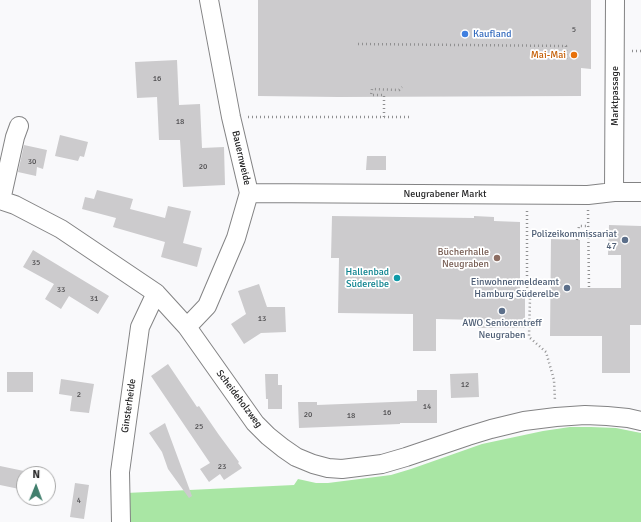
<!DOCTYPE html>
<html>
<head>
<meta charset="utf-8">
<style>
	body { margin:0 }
	#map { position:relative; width:641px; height:522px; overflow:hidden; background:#f9f9fb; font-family:Signika,sans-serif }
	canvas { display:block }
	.north { position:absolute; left:16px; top:466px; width:40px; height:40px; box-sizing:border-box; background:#fff; border:1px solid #a8a8a8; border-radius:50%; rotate:1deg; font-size:11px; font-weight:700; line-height:16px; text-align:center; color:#252526 }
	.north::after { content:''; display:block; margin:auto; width:14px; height:18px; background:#417f6d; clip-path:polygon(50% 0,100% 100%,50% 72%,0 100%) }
</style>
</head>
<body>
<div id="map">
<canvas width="641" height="522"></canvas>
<div class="north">N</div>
</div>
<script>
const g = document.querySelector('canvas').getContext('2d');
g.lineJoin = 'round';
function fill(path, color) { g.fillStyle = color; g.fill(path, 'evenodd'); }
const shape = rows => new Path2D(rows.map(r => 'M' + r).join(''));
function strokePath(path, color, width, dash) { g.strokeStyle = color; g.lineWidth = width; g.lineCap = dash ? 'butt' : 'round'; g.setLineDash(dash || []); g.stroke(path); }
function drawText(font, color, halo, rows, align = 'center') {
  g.font = font + ' Signika,sans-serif'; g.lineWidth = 3.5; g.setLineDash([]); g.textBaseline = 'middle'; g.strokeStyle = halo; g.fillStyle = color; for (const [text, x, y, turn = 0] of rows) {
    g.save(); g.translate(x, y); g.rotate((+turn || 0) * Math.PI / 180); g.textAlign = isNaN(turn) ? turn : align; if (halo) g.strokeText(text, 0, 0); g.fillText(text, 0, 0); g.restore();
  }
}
const green = shape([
	[570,427,591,427,616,428,641,433,641,522,127,522,126,493,294,485,298,479,316,483,328,483,391,475,411,469,482,444,543,431]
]);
const building = shape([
	[258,0,591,0,591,69,581,68,581,96,338,97,258,96],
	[177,60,179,105,200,104,202,148,224,147,225,185,183,187,180,140,159,140,157,97,137,98,135,62],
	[60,135,88,142,84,157,80,156,78,161,55,156],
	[24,145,47,150,43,169,37,167,36,176,18,172],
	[367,156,386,156,386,170,366,170],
	[97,190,133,199,130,209,165,218,168,206,191,211,183,243,202,248,197,267,161,257,165,242,113,227,116,218,82,209,85,197,94,199],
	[332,216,474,218,474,216,494,217,494,221,520,222,520,295,525,295,525,328,478,328,479,320,436,319,436,351,413,351,413,314,338,313,339,258,331,258],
	[609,225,641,226,641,325,630,325,630,373,602,373,602,336,550,336,551,239,580,240,580,288,621,288,621,255,608,255],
	[33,250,109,296,98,314,69,296,61,309,45,299,54,284,23,267],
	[259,284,267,307,285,307,286,332,261,333,244,344,231,324,246,314,238,291],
	[168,364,197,407,199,406,219,435,239,462,238,463,242,468,224,480,220,474,209,482,200,469,210,463,151,376],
	[7,372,33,372,33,392,7,392],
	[478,373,479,397,451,398,450,374],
	[265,374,278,374,278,385,282,385,282,409,268,409,268,399,266,399],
	[61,379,94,384,89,413,70,411,72,396,59,394],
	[417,390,437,390,437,423,400,423,400,424,299,428,298,402,317,402,317,405,417,401],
	[165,423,192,496,189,498,168,469,162,452,149,433],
	[0,466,24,471,24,490,0,485],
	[75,483,89,485,84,519,70,517]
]);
const path = shape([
	[358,44,566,46,566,61],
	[632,51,641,51],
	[248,117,411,117],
	[384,117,384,95,371,95,372,89,399,90,402,87],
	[588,210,589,288],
	[527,211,527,287,530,298,529,337,546,352,554,380,555,401],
	[577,240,579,226,589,226]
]);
const minor = shape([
	[614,192,615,0],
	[249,193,588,195,614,192,641,192],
	[0,200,15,205,61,229,156,293,187,327,255,423,268,436,283,448,296,457,313,464,328,468,342,469,382,464,406,457,468,436,491,429,524,421,556,417,585,415,607,416,628,418,641,421],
	[1,200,15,137,19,126],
	[187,327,207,306,236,238,249,193,231,117,209,0],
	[121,522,120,472,140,327,156,293]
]);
const markers = [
	[465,34,4,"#3f7fe0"],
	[574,55,4,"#e8710a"],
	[625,240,4,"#5c6f8a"],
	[497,258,4,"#8d6e63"],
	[397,278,4,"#0f9aa8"],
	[567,288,4,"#5c6f8a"],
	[502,311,4,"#5c6f8a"]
];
const numberNames = [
	["5",574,30],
	["16",157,79],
	["18",180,122],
	["30",32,162],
	["20",203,167],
	["35",36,263],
	["33",61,290],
	["31",94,299],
	["13",262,319],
	["12",465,385],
	["2",79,395],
	["14",427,407],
	["16",387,413],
	["20",308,415],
	["18",351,416],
	["25",199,427],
	["23",222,467],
	["4",79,501]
];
const shopNames = [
	["Kaufland",473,34]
];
const foodNames = [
	["Mai-Mai",566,55]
];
const streetNames = [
	["Marktpassage",615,96,-90],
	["Bauernweide",241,158,77],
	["Neugrabener Markt",445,194],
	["Scheideholzweg",239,399,53],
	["Ginsterheide",129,406,-82]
];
const serviceNames = [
	["Polizeikommissariat",617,234],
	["47",617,246],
	["Einwohnermeldeamt",559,282],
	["Hamburg Süderelbe",559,294],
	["AWO Seniorentreff",502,323,"center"],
	["Neugraben",502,335,"center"]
];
const educationNames = [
	["Bücherhalle",489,252],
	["Neugraben",489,264]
];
const cultureNames = [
	["Hallenbad",389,272],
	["Süderelbe",389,284]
];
fill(green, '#a9e6a4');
fill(building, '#cccbcd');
strokePath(minor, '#838384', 20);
strokePath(path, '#909091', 2.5, [1, 3]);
strokePath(minor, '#fff', 18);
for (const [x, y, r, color] of markers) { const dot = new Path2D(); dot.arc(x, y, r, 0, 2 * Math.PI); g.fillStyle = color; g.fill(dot); strokePath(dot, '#fff', 1.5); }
drawText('8px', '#4f4e50', null, numberNames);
drawText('10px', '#366cbe', '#fff', shopNames, 'left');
drawText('10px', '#c56008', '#fff', foodNames, 'right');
drawText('10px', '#252526', '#fff', streetNames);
drawText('10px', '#4e5e75', '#fff', serviceNames, 'right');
drawText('10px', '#785e54', '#fff', educationNames, 'right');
drawText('10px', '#0d838f', '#fff', cultureNames, 'right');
</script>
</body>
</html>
